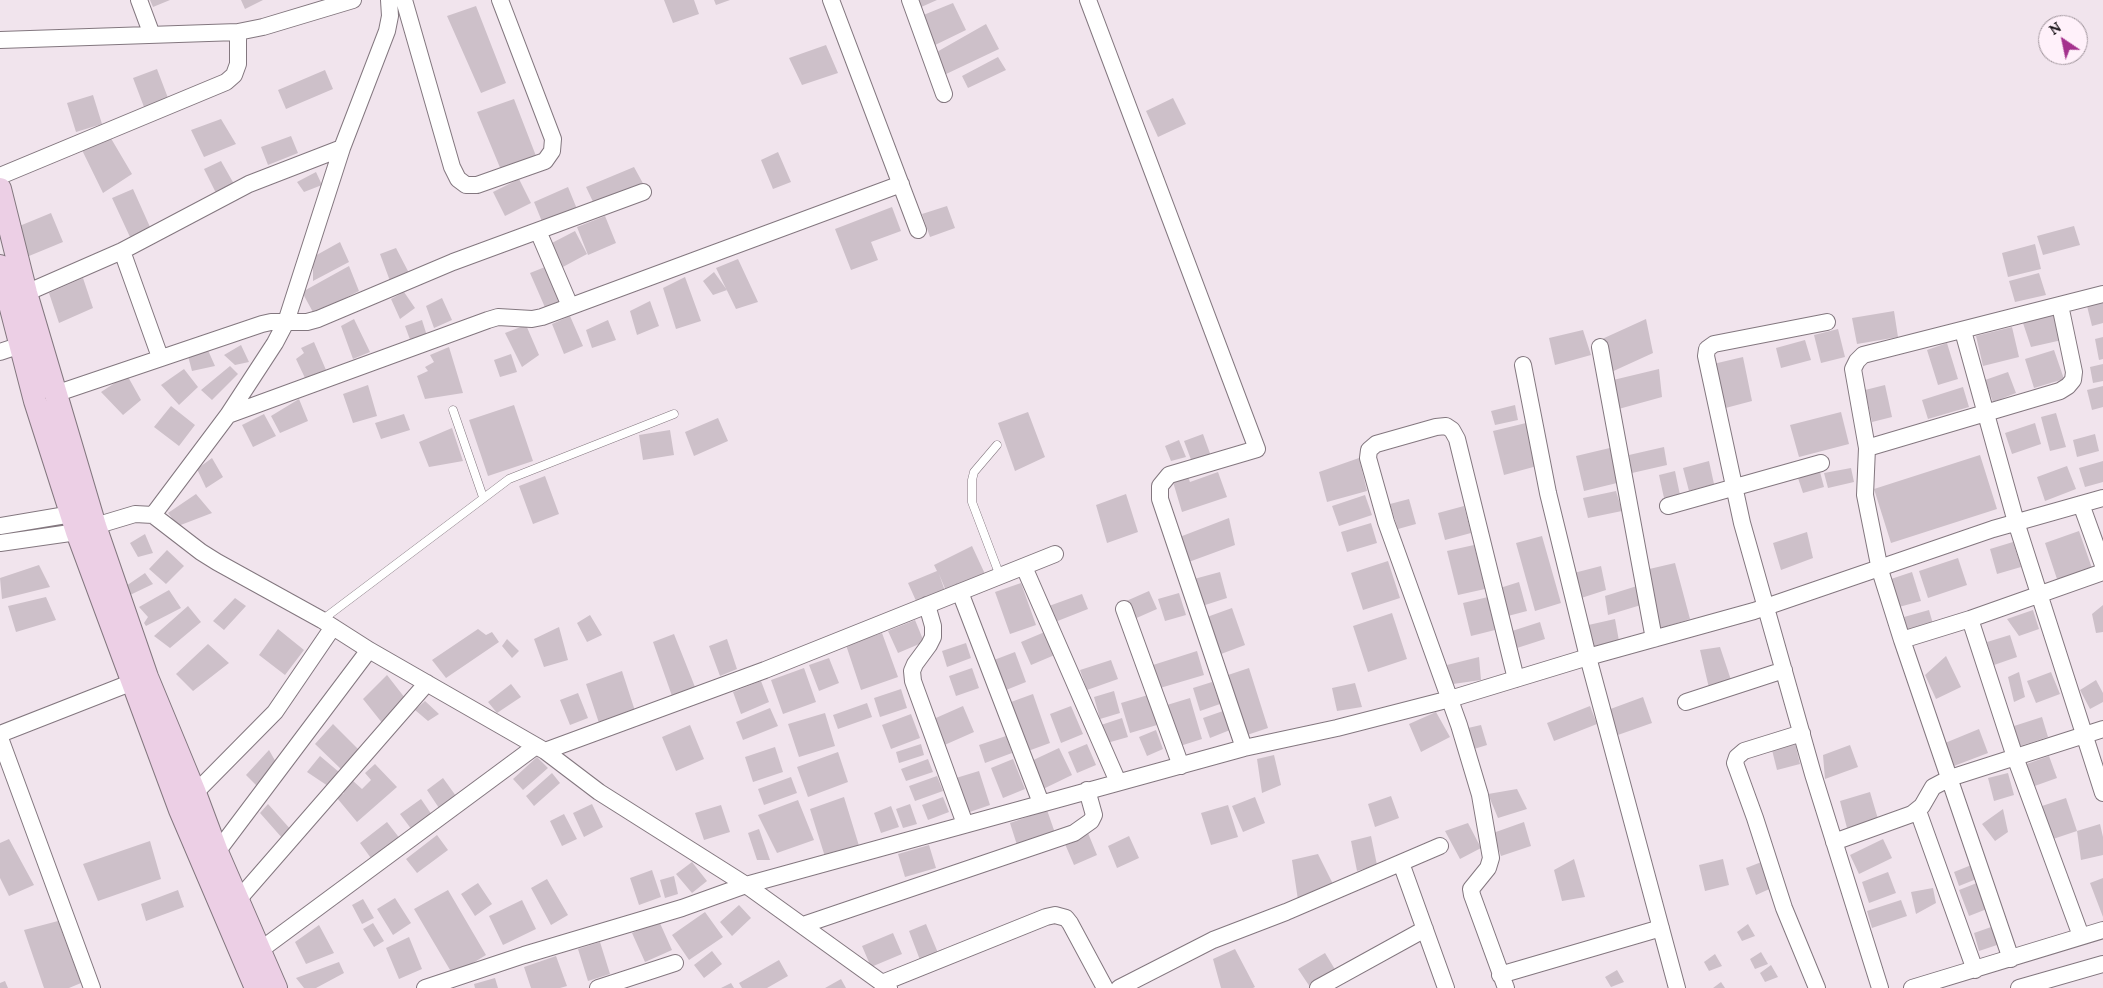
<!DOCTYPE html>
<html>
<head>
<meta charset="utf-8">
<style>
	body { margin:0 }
	#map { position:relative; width:2103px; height:988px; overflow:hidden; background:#f1e4ed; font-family:Lora,serif }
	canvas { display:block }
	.north { position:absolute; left:2038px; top:15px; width:50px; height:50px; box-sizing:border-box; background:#fff1fa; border:1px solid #a1969d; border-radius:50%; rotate:326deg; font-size:14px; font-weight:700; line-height:20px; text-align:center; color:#130e12 }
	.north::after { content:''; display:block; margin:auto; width:18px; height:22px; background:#a4328d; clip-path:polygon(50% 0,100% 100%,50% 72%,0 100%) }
</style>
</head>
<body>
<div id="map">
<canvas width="2103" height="988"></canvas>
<div class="north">N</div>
</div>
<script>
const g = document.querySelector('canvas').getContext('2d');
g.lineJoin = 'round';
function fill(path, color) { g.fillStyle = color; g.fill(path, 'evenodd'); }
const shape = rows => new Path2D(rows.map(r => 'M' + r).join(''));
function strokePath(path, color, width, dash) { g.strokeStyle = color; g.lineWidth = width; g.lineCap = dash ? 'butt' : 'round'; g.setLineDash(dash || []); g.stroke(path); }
const building = shape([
	[150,0,170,0,153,7],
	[241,0,263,0,245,9],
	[664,0,694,0,699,14,673,23],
	[714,0,730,0,716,5],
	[916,0,937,0,919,8],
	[953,3,966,30,931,47,921,16],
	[476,6,506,83,481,93,447,16],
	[986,24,999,49,944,75,935,53],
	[826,45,838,73,802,85,789,58],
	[998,57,1006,70,968,88,962,76],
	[157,69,168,98,144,107,133,78],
	[325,70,333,89,286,109,278,90],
	[93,95,102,124,76,132,67,103],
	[1173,98,1186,124,1158,137,1146,111],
	[514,99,536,156,501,170,477,112],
	[221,119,236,144,204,157,191,130],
	[109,135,132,174,103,193,81,148],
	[291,136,298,153,268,165,261,147],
	[778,152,791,182,773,189,761,160],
	[221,161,234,184,216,193,204,169],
	[634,167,645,187,595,206,586,187],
	[316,172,322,185,304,192,297,182],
	[519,179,531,203,505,216,493,192],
	[568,187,577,209,543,224,534,202],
	[133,189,150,227,130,237,112,198],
	[947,206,955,228,930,237,922,214],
	[892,207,901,231,871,242,878,260,851,270,835,229],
	[51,213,63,242,29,256,17,227],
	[605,216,616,243,588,255,577,227],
	[2074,226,2080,245,2043,255,2037,236],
	[575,231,587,254,561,268,548,245],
	[340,242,349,262,313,281,313,257],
	[2035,244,2041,269,2008,277,2002,253],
	[396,248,409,273,390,281,380,254],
	[738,259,758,302,736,309,716,268],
	[550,265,566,303,547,312,530,273],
	[349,266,359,291,314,314,302,292],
	[714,272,727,290,713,295,703,281],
	[2039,273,2046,295,2015,302,2009,281],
	[685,277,701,321,676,329,663,288],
	[83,278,93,308,59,323,49,293],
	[404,292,415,308,400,319,391,299],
	[442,298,452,320,434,328,426,306],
	[650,301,659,326,637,335,630,311],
	[2103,302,2103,323,2092,326,2087,306],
	[1894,311,1898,337,1857,344,1852,318],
	[2054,315,2062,340,2031,347,2023,323],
	[570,316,583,346,564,354,552,324],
	[354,319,370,352,353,359,341,326],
	[1646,319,1653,353,1607,374,1602,339],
	[422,320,428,339,412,345,405,326],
	[608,320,616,340,592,348,586,330],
	[526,325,539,355,522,367,505,333],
	[2012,327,2019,357,1983,366,1976,336],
	[1838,329,1845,357,1821,363,1814,335],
	[1583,330,1591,355,1555,365,1549,338],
	[2103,337,2103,359,2099,360,2095,339],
	[1805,340,1811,360,1781,368,1776,348],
	[314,342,326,370,305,378,296,359,304,353,301,348],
	[1947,343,1958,379,1938,385,1927,350],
	[241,345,249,362,235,365,224,355],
	[449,347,463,393,425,399,417,376,428,371,425,367,434,362,430,355],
	[207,348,215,366,192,371,188,356],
	[2054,350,2064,379,2034,388,2025,359],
	[511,354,517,372,500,377,494,360],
	[1743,357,1752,401,1718,410,1709,365],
	[2103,364,2103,381,2093,383,2090,367],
	[230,366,238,374,212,400,201,390],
	[184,369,198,387,179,405,161,385],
	[1659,369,1662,397,1615,410,1609,381],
	[2008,372,2016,393,1993,402,1985,380],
	[127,375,141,400,123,415,101,392],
	[368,385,377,416,353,423,343,394],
	[1885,385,1892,417,1872,422,1865,390],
	[2103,386,2103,407,2092,410,2087,390],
	[1963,387,1969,407,1928,419,1922,400],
	[299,399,308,421,280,433,271,416],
	[514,405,533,461,488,476,469,420],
	[1515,405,1518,420,1495,425,1491,411],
	[171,406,195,425,179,446,154,427],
	[1028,412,1045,457,1015,471,998,423],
	[1841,412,1849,444,1799,457,1790,425],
	[2056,413,2066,447,2050,451,2041,417],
	[264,414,276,436,253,447,242,425],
	[404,414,410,430,381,439,375,423],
	[718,418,728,441,694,456,685,432],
	[1526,423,1537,466,1504,475,1493,431],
	[2035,423,2041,444,2012,454,2005,433],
	[452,428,463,461,429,467,419,442],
	[670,430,674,455,643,460,639,435],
	[1203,434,1212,459,1193,465,1184,441],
	[2095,434,2099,451,2077,457,2073,440],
	[1179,440,1186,457,1171,461,1165,446],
	[1614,447,1617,483,1584,491,1576,456],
	[1664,447,1667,465,1632,473,1629,455],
	[1980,455,1997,509,1891,543,1874,489],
	[212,458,223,477,206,488,197,469],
	[1359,458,1367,491,1327,502,1319,472],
	[1709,461,1714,484,1689,491,1683,468],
	[2103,461,2103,482,2085,487,2079,468],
	[2067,466,2076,489,2045,501,2037,477],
	[1851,468,1854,482,1828,488,1824,473],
	[1675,471,1680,495,1664,498,1659,475],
	[1218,472,1227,497,1182,512,1173,482,1188,477,1190,482],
	[1820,472,1824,487,1803,493,1798,478],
	[545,476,559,514,533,524,519,486],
	[1616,491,1622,511,1588,518,1583,498],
	[196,494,212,513,178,526,168,513],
	[1126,494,1138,532,1107,543,1096,505],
	[1365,495,1372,515,1339,526,1332,506],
	[1409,499,1416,524,1398,529,1390,504],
	[1464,506,1471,533,1445,540,1438,513],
	[1229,518,1235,545,1186,563,1177,538],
	[1371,523,1377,543,1347,552,1341,532],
	[2079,531,2093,571,2058,582,2045,543],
	[1807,532,1813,558,1781,570,1773,543],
	[145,534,153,553,138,557,130,543],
	[1542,536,1561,603,1535,611,1516,543],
	[2013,542,2021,567,1997,574,1990,549],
	[1474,545,1485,589,1458,595,1447,551],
	[972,546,985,574,946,591,939,574,945,591,917,603,908,583,937,571,934,565],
	[167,550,184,566,166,584,149,569],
	[1958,558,1967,585,1928,598,1919,571],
	[1388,561,1400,598,1363,610,1351,573],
	[1675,563,1690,619,1655,630,1645,570],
	[39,565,50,587,2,599,0,578],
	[1601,566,1606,590,1575,600,1570,574],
	[1220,572,1227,598,1202,606,1194,579],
	[1912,572,1921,601,1899,607,1891,579],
	[145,573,153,584,130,595,126,586],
	[1519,582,1527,611,1508,616,1500,588],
	[1021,583,1036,625,1010,634,995,592],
	[1637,586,1641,605,1608,615,1605,596],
	[169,590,181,608,146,626,144,623,148,617,139,607],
	[1149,591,1157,609,1132,620,1124,602],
	[1179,593,1186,615,1165,621,1158,599],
	[1082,594,1088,609,1055,622,1049,606],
	[46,597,56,620,16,632,8,606],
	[1488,597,1495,630,1471,636,1463,603],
	[235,598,246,606,224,630,213,621],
	[2103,605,2103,632,2096,633,2092,614],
	[188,606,201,622,170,648,154,636],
	[1232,608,1245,645,1221,654,1207,617],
	[1929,610,1933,624,1908,632,1904,617],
	[2033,610,2039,629,2019,636,2007,619],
	[1392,613,1407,659,1368,672,1353,626],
	[590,615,602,635,587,642,577,623],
	[1615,619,1619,641,1589,648,1584,626],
	[915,620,924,642,898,653,888,631],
	[1540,622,1545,639,1517,648,1512,631],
	[559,627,568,660,544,667,534,639],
	[278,629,304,650,285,675,259,655],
	[478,629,486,635,492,632,499,642,446,678,432,660],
	[1047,631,1057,654,1031,665,1021,642],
	[882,633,898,677,861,690,846,645],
	[674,634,695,687,672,696,653,642],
	[2010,635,2017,657,1994,665,1987,642],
	[507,639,519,651,512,658,502,646],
	[727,639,737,669,720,676,709,646],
	[966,643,971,658,947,667,942,651],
	[208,644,229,663,193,691,176,674],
	[1720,647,1731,680,1709,688,1700,650],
	[1197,651,1204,675,1160,688,1153,665],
	[1015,652,1026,682,1006,690,994,660],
	[1946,656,1961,687,1936,699,1925,675],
	[1479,657,1481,680,1453,684,1447,665],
	[829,658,839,683,819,691,809,665],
	[1111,660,1118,679,1087,690,1080,670],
	[804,668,816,702,783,714,771,680],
	[972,668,979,688,956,696,949,676],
	[1249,668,1268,728,1241,737,1222,677],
	[622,671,636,714,600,726,586,684],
	[2019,672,2025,697,2014,702,2008,677],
	[2051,672,2060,694,2036,703,2027,681],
	[387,675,405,698,383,724,363,699],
	[2096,680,2103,693,2103,702,2090,709,2080,690],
	[761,681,769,702,741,714,733,692],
	[1212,682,1220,704,1200,711,1193,688],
	[1355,683,1362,707,1337,711,1332,688],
	[511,684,521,697,497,713,488,702],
	[901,689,907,708,880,717,874,698],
	[1114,691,1120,713,1100,719,1094,697],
	[578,693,588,718,570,725,560,700],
	[1033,694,1050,743,1028,751,1011,702],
	[1148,695,1157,725,1130,733,1121,703],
	[1643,697,1652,723,1615,736,1605,711],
	[1190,698,1202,739,1180,746,1167,705],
	[425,701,439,714,428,721,415,710],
	[867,703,872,717,838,729,833,715],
	[963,706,974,732,940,747,929,721],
	[1071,706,1083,734,1061,743,1050,714],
	[1590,706,1597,724,1554,741,1547,723],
	[770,708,778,726,743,740,736,722],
	[1223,711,1230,730,1210,738,1203,718],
	[1436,712,1450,737,1421,752,1409,724],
	[825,713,835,746,799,757,788,724],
	[911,714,920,738,891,749,882,725],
	[2042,717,2048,737,2020,746,2014,726],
	[1122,718,1128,737,1107,743,1101,725],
	[333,724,360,751,342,770,315,744],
	[690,725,704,759,676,771,662,737],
	[1481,725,1487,745,1474,749,1468,728],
	[1979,729,1988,753,1954,766,1945,743],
	[1156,730,1163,749,1147,756,1139,737],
	[1006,736,1012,753,985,763,979,745],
	[1794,739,1800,764,1777,770,1771,746],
	[921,744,924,755,899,763,896,752],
	[1087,744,1096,765,1077,773,1068,752],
	[1850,745,1858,767,1825,779,1823,755],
	[775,747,783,772,753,782,745,757],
	[1059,748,1072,775,1041,790,1027,763],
	[269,750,277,764,258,787,246,775],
	[838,752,848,782,808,797,797,767],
	[1274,755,1281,785,1262,793,1257,759],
	[320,756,339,772,328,786,307,772],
	[2049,756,2057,778,2029,788,2021,766],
	[537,757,548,768,523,790,513,779],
	[928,759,933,772,906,781,901,769],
	[1013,759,1025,789,1003,798,991,768],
	[375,764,397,787,357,822,337,798,344,793,341,789,352,780,362,789,371,780,365,773],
	[979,771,990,805,967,813,956,778],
	[552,773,560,783,534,806,526,796],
	[2008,773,2014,795,1994,801,1988,778],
	[937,776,943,791,915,801,909,786],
	[791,777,797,793,764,805,758,789],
	[443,778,456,796,439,808,427,790],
	[1517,789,1527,809,1498,818,1488,794],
	[1870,792,1878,819,1847,828,1840,801],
	[1391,796,1399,818,1375,827,1368,804],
	[844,797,860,849,826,860,810,809],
	[943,797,949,812,928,820,922,805],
	[1255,797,1265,823,1243,832,1232,806],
	[2066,798,2077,831,2053,839,2042,806],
	[421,799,432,815,412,830,400,814],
	[798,800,814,840,777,853,758,815],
	[268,804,292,831,283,839,260,813],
	[592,804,603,827,584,837,573,813],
	[910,804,917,824,903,828,896,809],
	[721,805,730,832,704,840,695,813],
	[1228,805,1238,837,1211,845,1201,813],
	[891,806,899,827,881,833,874,813],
	[2003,809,2008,832,1995,841,1982,824],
	[1047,810,1055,833,1017,845,1010,823],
	[564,814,577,839,562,846,550,821],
	[387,822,401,840,373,861,360,843],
	[1524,822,1531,846,1501,856,1493,833],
	[1468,823,1481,848,1460,859,1445,831],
	[2100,824,2103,837,2103,855,2081,860,2077,831],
	[759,829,770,860,757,860,748,833],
	[1088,833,1097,855,1074,865,1065,844],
	[437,835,448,850,417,873,406,859],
	[1129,836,1139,858,1117,868,1108,846],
	[1371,836,1377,865,1357,871,1351,841],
	[9,839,34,885,9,896,0,878,0,843],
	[1883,839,1892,858,1859,874,1850,855],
	[150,841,161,879,98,901,83,864],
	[929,845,936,868,905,877,898,854],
	[1318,854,1333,884,1298,900,1292,860],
	[1574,859,1585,897,1562,901,1554,870],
	[1723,859,1729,885,1705,891,1699,865],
	[1764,861,1774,887,1756,895,1746,868],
	[692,862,707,881,692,893,676,874],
	[1974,864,1979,878,1959,886,1954,872],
	[652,870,661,897,639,905,630,878],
	[1888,872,1896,893,1869,903,1862,882],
	[674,876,678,894,665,898,660,880],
	[2103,878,2103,917,2090,883],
	[547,879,568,915,551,925,531,888],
	[1982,881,1992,907,1969,916,1959,890],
	[478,883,492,904,475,916,461,894],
	[1933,888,1936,903,1916,914,1911,892],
	[178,890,184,907,146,921,141,904],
	[448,890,486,955,453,975,414,909],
	[395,898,411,923,393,935,377,909],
	[363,899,374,918,362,924,352,905],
	[522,900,536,929,503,945,489,916],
	[1901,900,1907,916,1872,928,1867,911],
	[739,905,751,918,732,936,720,922],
	[705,912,723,937,689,960,672,935],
	[58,921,81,983,69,988,44,988,24,930],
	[659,921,672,950,645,962,632,933],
	[373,923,384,941,374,947,363,929],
	[926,924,938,953,920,960,909,931],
	[1748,924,1755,936,1742,941,1737,932],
	[319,925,334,953,306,964,295,942],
	[1997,925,2003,943,1979,951,1974,933],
	[893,933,902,954,871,967,862,946],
	[409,937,422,969,399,979,386,948],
	[600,942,610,974,588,981,578,949],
	[1235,949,1255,987,1253,988,1221,988,1213,959],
	[712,951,722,964,704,978,694,965],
	[1761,952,1768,964,1755,969,1750,959],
	[1325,953,1336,971,1310,987,1298,969],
	[1715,954,1722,966,1709,971,1704,962],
	[556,956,567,986,560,988,531,988,524,967],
	[779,960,788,976,767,988,742,988,739,983],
	[339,962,344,973,316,988,304,988,296,978],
	[1771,965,1778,977,1765,982,1760,973],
	[1617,970,1624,982,1611,987,1605,977],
	[495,978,498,988,475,988,474,984],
	[841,979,846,988,825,988],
	[5,981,8,988,0,988,0,983],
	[1721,982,1725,988,1713,988],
	[731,983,734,988,721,988]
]);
const lane = shape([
	[453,410,483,497],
	[997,445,974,472,972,480,972,502,1000,576],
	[322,620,509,479,674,414]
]);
const street = shape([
	[139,0,152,35],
	[404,0,452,167,458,179,466,185,477,185,545,161,552,151,553,139,500,0],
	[831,0,918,230],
	[910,0,944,94],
	[1088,0,1257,449,1169,475,1160,486,1160,499,1244,748],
	[0,40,238,32,263,27,353,0],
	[0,176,226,82,234,75,238,64,238,32],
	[538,231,570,306],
	[122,251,160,357],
	[26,293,122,251,249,184,342,148],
	[1827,322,1714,344,1707,349,1706,356,1742,523,1813,774,1880,988],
	[1963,331,2016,522,2103,793],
	[1600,347,1654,639],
	[0,352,21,345],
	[1523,365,1548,493,1588,657,1677,988],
	[55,394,262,324,271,322,307,322,318,319,453,262,643,192],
	[228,415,488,320,498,317,532,319,542,317,901,184],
	[1867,448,2060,391,2068,386,2073,380,2074,372,2060,305],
	[2081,504,2103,565],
	[1668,506,1821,463],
	[153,515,228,415,275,343,286,322,342,148,387,31,390,16,389,0],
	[0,526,72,514],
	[95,526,135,514,153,515,201,552,217,562,322,620,369,650,545,751,599,792,746,885,889,988],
	[0,543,77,532],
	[1024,567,1118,782],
	[960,592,1041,803],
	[927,605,933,626,933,637,929,645,915,664,912,671,913,681,965,824],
	[1124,609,1181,766],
	[1970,619,2015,757,2081,936],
	[1902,640,1970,619,2103,572],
	[1686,702,1784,670],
	[1802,733,1744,751,1737,757,1735,763,1755,818,1784,908,1817,988],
	[0,734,143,678],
	[0,738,92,988],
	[545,751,765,670,1055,554],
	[195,793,275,712,333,627],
	[1918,811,1975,970],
	[1834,842,1912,814,1922,806,1933,787,1950,778,2103,729],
	[217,852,369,650],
	[1401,863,1446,988],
	[237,901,427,683],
	[803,925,1074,833,1091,821,1094,815,1087,790],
	[259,951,536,746],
	[2011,959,1902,640,1880,570,1865,495,1867,448,1853,369,1857,361,1863,355,2103,294],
	[1500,975,1661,928],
	[882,983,1046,917,1055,915,1066,918,1070,923,1105,988],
	[425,988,524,955,682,908,746,885,1244,748,1337,728,1450,699,1588,657,1754,611,1993,529,2103,498],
	[598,988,675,963],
	[1119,988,1213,940,1286,912,1440,846],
	[1318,988,1425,929],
	[1506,988,1472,895,1471,889,1488,868,1491,858,1480,795,1459,725,1386,522,1368,458,1369,450,1376,444,1436,427,1446,426,1452,430,1457,439,1516,679],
	[1912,988,2103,930],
	[2019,988,2103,964]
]);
const secondary = shape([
	[0,189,26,293,95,526,147,677,195,793,217,852,276,988],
	[0,266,35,401,77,532,180,810,256,988]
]);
fill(building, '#cdc0c9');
strokePath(lane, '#83777f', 9);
strokePath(street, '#83777f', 18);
strokePath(secondary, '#83777f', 24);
strokePath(lane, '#fff', 8);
strokePath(street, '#fff', 16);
strokePath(secondary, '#eccfe5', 22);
</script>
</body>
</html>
